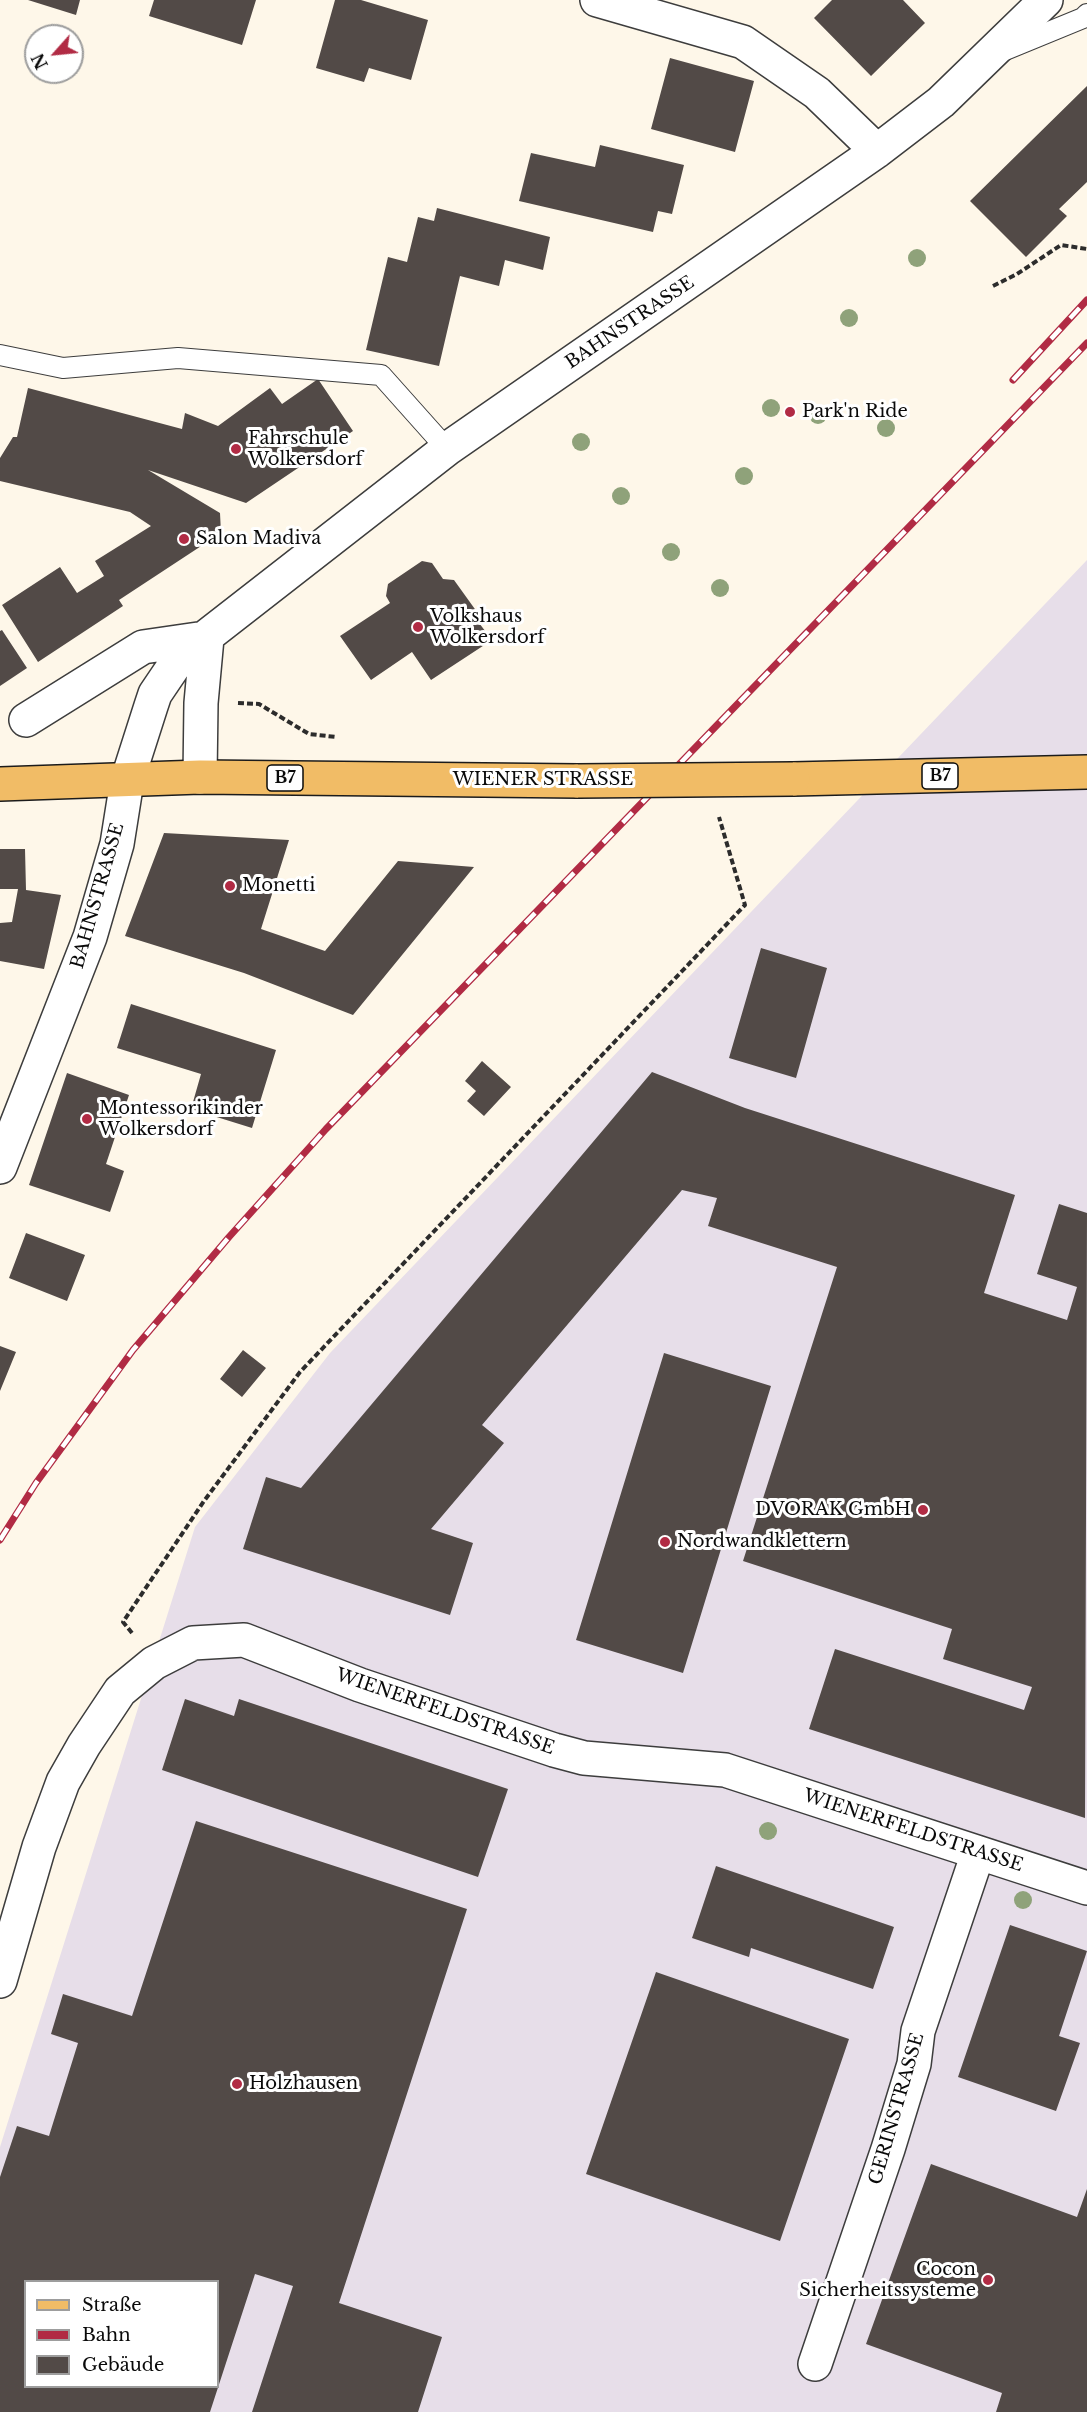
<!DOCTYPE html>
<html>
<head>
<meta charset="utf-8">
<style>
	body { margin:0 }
	#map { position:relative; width:1087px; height:2412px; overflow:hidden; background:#fef7e9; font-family:"Libre Baskerville",serif }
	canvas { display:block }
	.legend { position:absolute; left:24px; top:2280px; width:195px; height:108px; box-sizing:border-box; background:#fff; border:2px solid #9d9d9d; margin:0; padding:8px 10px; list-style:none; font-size:18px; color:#0a0a0a }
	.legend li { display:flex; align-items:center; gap:12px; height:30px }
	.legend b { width:30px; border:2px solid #9d9d9d }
	.north { position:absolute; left:24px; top:24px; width:60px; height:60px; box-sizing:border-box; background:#fff; border:2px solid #9d9d9d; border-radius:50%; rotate:243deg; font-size:16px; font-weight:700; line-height:24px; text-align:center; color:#0a0a0a }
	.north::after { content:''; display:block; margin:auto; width:21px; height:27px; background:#b12b44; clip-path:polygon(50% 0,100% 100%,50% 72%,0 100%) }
</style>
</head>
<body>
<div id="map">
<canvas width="1087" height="2412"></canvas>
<ul class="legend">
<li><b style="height:8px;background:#f1bc66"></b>Straße</li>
<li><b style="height:8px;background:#b12b44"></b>Bahn</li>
<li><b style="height:16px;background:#524a47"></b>Gebäude</li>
</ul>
<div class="north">N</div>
</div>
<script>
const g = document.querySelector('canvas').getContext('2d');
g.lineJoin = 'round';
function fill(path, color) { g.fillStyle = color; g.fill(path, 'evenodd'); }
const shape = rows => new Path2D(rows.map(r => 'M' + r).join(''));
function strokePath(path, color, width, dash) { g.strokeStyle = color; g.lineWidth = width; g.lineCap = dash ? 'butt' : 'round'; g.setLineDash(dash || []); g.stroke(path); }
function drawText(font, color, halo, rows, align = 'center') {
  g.font = font + ' "Libre Baskerville",serif'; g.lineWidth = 6; g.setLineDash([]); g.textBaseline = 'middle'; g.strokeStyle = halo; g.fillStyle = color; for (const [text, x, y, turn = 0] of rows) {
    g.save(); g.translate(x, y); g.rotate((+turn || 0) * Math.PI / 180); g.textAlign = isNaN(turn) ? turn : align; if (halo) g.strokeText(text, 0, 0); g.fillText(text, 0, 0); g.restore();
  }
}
const industrial = shape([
	[1087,560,1087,2412,0,2412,0,2147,195,1527,330,1353],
	[26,2282,218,2282,218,2386,26,2386]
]);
const building = shape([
	[28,0,80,0,76,15],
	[154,0,256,0,242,45,149,16],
	[335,0,361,0,428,20,411,80,369,68,364,82,316,68],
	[832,0,903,0,925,23,871,76,814,18],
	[670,58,754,81,735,152,651,129],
	[1087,86,1087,182,1059,209,1067,216,1026,257,970,201],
	[600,145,684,165,672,214,658,211,653,232,519,201,531,153,595,167],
	[437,208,550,237,543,270,505,260,499,286,460,276,439,366,366,350,388,257,407,262,418,217,434,221],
	[318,379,353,431,246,503,148,470,220,513,221,533,119,600,123,606,38,662,2,605,60,567,77,593,104,576,95,561,151,526,130,512,0,481,0,458,13,437,17,437,28,388,182,429,185,413,218,426,270,388,282,404],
	[422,561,432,563,443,579,454,580,477,612,476,619,492,640,431,680,412,652,371,680,340,636,390,603,386,596,388,584],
	[2,630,27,668,0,686,0,631],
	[164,833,289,840,261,929,325,951,398,861,474,867,353,1015,244,973,125,936],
	[0,849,25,849,26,890,61,895,44,969,0,961,0,923,12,922,18,889,0,889],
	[761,948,827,968,796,1078,729,1058],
	[131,1004,276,1050,252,1128,191,1109,201,1074,117,1048],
	[482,1061,511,1087,484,1116,467,1101,476,1091,465,1081],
	[652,1072,745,1108,1015,1195,984,1293,1067,1320,1077,1287,1037,1274,1059,1204,1087,1213,1085,1818,809,1729,835,1649,1024,1710,1032,1687,943,1659,952,1629,743,1561,837,1267,708,1226,717,1198,682,1190,482,1425,504,1443,431,1529,473,1543,450,1615,243,1549,266,1477,301,1488],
	[67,1073,129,1095,106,1164,124,1171,110,1212,29,1185],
	[26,1233,85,1255,67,1301,9,1278],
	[0,1346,16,1352,0,1391],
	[243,1350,266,1368,242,1397,220,1379],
	[664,1353,771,1386,683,1673,576,1640],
	[185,1699,234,1716,239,1699,508,1789,478,1877,162,1770],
	[196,1821,467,1909,339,2303,442,2337,418,2412,252,2412,293,2286,255,2274,210,2412,0,2412,0,2177,17,2126,49,2136,78,2043,51,2034,63,1994,132,2016],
	[26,2282,218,2282,218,2386,26,2386],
	[716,1866,894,1927,873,1989,751,1948,749,1957,692,1938],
	[1010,1925,1087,1951,1059,2036,1080,2043,1056,2111,958,2077],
	[656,1972,849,2039,780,2241,586,2174],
	[931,2164,1077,2217,1087,2189,1087,2412,996,2412,1002,2393,866,2344]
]);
const path = shape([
	[993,286,1017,274,1061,245,1087,249],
	[238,703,259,704,309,734,336,737],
	[132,1633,123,1622,204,1501,300,1372,745,905,719,817]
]);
const service = shape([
	[1005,50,1083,18,1087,14],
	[0,355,63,368,178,358,381,375,447,449]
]);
const minor = shape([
	[597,0,743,42,817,93,877,151],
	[26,720,143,647,205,638],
	[200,777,201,703,207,638],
	[0,1167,90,937,117,844,127,781,151,706,155,694,180,657,447,449,877,151,941,102,1046,0],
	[0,1981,39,1847,63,1782,84,1745,120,1691,154,1663,193,1643,244,1640,360,1685,554,1750,584,1758,725,1770,1087,1888],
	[815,2364,888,2149,914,2064,918,2031,978,1853]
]);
const primary = shape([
	[793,779,1087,772],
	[0,784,200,777,578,781]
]);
const rail = shape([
	[1013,380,1087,300],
	[0,1540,36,1483,133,1350,229,1237,326,1129,1087,343]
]);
const primaryBridge = shape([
	[578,781,793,779]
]);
const trees = [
	[917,258],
	[849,318],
	[771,408],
	[818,415],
	[886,428],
	[581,442],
	[744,476],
	[621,496],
	[671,552],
	[720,588],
	[768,1831],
	[1023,1900]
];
const markers = [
	[790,412,6,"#b12b44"],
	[236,449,6,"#b12b44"],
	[184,539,6,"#b12b44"],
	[418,627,6,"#b12b44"],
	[230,886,6,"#b12b44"],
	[87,1119,6,"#b12b44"],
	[923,1510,6,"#b12b44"],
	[665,1542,6,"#b12b44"],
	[237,2084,6,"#b12b44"],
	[988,2280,6,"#b12b44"]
];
const shields = [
	[940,776,36],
	[285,778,36]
];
const shieldNames = [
	["B7",940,776],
	["B7",285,778]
];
const streetNames = [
	["BAHNSTRASSE",630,323,-34],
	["WIENER STRASSE",543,780],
	["BAHNSTRASSE",98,896,-74],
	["WIENERFELDSTRASSE",445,1712,19],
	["WIENERFELDSTRASSE",913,1831,18],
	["GERINSTRASSE",897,2109,-74]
];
const poiNames = [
	["Park'n Ride",802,412],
	["Fahrschule",248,439],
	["Wolkersdorf",248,460],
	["Salon Madiva",196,539],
	["Volkshaus",430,617],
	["Wolkersdorf",430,638],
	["Monetti",242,886],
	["Montessorikinder",99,1109],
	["Wolkersdorf",99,1130],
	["DVORAK GmbH",911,1510,"right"],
	["Nordwandklettern",677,1542],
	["Holzhausen",249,2084],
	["Cocon",976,2270,"right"],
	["Sicherheitssysteme",976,2291,"right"]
];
fill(industrial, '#e7dee9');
fill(building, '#524a47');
strokePath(service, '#3d3d3d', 22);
strokePath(minor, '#3d3d3d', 36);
strokePath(primary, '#1b1b1b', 36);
strokePath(path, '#2c2c2c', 4, [6, 3]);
strokePath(service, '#fff', 20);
strokePath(minor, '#fff', 33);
strokePath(primary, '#f1bc66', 33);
strokePath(rail, '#b12b44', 7);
strokePath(rail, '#fff', 4.5, [14]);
strokePath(primaryBridge, '#1b1b1b', 36, []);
strokePath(primaryBridge, '#f1bc66', 33);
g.fillStyle = '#8fa27a';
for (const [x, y] of trees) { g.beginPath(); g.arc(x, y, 9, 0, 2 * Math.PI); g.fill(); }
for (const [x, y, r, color] of markers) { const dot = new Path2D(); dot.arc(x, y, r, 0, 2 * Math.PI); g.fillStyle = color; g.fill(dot); strokePath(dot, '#fff', 2); }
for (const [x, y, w] of shields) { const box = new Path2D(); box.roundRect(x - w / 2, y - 13, w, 26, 4.5); g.fillStyle = '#fff'; g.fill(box); strokePath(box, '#0a0a0a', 1.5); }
drawText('bold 16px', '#0a0a0a', null, shieldNames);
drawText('18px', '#0a0a0a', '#fff', streetNames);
drawText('18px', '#0a0a0a', '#fff', poiNames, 'left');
</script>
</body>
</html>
